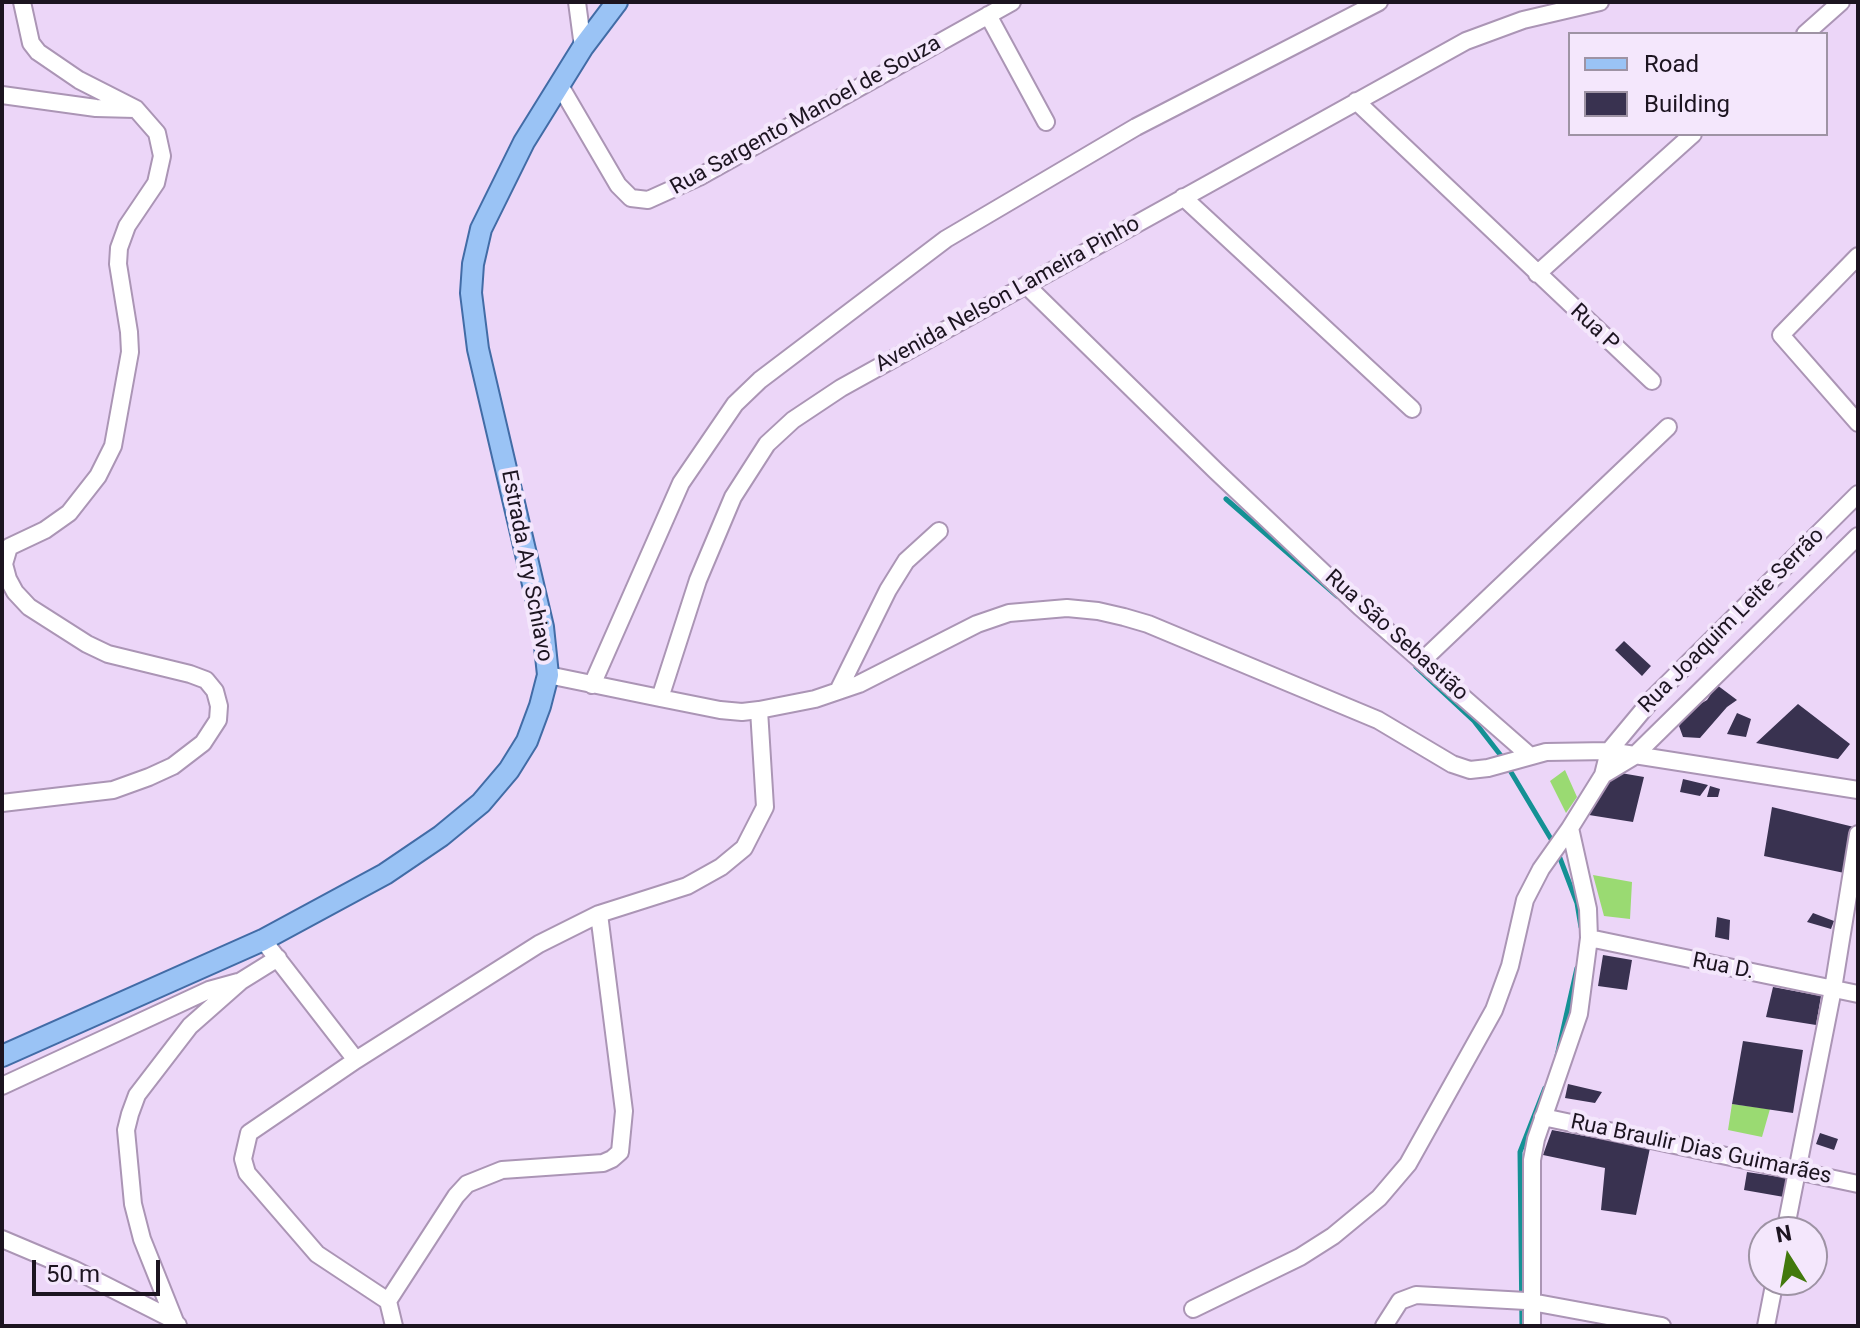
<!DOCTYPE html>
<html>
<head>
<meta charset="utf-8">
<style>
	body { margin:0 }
	#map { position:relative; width:1860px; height:1328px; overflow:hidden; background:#ecd6f8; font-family:Roboto,sans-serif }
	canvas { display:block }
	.frame { position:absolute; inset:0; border:4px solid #1c1420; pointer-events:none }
	.legend { position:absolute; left:1568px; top:32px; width:260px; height:104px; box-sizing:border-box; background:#f4e7fc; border:2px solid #9e93a4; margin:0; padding:10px 14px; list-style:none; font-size:24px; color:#1c1420 }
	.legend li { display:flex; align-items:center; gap:16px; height:40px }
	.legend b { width:40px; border:2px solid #9e93a4 }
	.north { position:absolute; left:1748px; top:1216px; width:80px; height:80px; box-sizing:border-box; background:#f4e7fc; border:2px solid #9e93a4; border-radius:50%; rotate:349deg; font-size:22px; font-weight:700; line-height:32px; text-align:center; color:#1c1420 }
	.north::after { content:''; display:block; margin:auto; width:28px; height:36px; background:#42790d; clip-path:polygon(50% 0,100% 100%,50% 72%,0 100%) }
	.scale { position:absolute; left:32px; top:1260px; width:128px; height:36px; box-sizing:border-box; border:4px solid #1c1420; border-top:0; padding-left:10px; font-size:24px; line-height:28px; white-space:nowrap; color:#1c1420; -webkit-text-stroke:6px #f4e7fc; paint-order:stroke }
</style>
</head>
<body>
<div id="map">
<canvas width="1860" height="1328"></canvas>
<div class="frame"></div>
<ul class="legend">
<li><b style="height:10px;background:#9ac3f5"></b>Road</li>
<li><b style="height:22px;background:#393250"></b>Building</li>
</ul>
<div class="north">N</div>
<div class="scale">50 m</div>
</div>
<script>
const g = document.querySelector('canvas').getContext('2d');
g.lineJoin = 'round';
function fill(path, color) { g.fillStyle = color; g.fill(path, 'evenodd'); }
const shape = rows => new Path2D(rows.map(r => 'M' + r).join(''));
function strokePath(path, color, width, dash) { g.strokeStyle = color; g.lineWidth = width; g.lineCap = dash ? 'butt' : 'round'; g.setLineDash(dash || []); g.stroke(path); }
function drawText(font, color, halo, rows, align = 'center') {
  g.font = font + ' Roboto,sans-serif'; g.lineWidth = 8; g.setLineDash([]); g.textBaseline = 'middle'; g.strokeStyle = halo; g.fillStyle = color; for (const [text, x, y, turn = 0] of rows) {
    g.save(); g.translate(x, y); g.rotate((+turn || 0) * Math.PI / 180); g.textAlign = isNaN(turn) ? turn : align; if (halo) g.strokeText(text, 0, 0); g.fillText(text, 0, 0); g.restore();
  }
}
const green = shape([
	[1565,770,1577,797,1566,813,1550,781],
	[1593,875,1632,882,1630,919,1604,916],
	[1732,1104,1770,1109,1762,1137,1728,1130]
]);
const stream = shape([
	[1226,499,1337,596],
	[1416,667,1474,721,1502,757,1554,844],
	[1558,853,1577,903,1581,927],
	[1557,1056,1577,968],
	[1522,1326,1520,1152,1545,1088]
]);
const building = shape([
	[1624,641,1651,666,1642,676,1615,650],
	[1717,685,1737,700,1727,707,1700,738,1683,737,1679,726,1690,710,1707,700],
	[1798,704,1850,744,1838,759,1756,743],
	[1737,713,1751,719,1746,737,1727,734],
	[1615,772,1644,777,1633,822,1589,815],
	[1683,779,1708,785,1700,796,1680,792],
	[1710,786,1720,789,1718,797,1707,797],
	[1772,807,1858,828,1849,874,1764,856],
	[1813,913,1834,921,1831,929,1807,922],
	[1717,917,1730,920,1729,940,1715,937],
	[1603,955,1632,960,1627,990,1598,986],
	[1773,987,1821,996,1816,1025,1766,1017],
	[1743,1041,1803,1050,1793,1113,1732,1104],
	[1568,1084,1602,1092,1595,1103,1565,1098],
	[1552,1130,1650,1148,1636,1215,1601,1210,1605,1168,1543,1155],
	[1820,1133,1838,1139,1834,1150,1816,1144],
	[1747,1172,1787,1178,1784,1197,1744,1190]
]);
const minor = shape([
	[577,2,583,47],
	[988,15,1046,122],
	[1805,34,1841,2],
	[559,84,618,185,631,198,648,200,699,177,1012,2],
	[2,95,96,108,135,109],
	[1356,101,1652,381],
	[1183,197,1412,409],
	[1858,256,1781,335,1858,423],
	[1537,274,1693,134],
	[1026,285,1216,471,1360,607,1529,755],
	[1423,660,1668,427],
	[548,675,660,698],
	[592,685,681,483,735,404,760,380,946,239,1136,127,1379,2],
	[838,691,888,590,906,561,939,531],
	[759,710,742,712,720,710,660,698,698,580,733,497,767,444,793,420,841,388,1466,41,1523,20,1600,2],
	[1603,775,1633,757,1858,536],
	[2,803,113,790,149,777,173,766,203,743,218,720,219,706,215,691,206,680,190,674,108,654,87,644,29,607,15,592,8,579,4,564,9,547,45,530,69,513,98,476,113,446,130,352,129,332,118,264,119,248,127,226,156,183,162,156,157,133,136,109,79,80,38,52,31,43,22,2],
	[1589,938,1858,994],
	[263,940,356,1060],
	[2,1086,209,990,238,982],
	[1543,1117,1858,1184],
	[1785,1232,1833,989,1858,834],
	[2,1239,73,1269,168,1317,178,1325],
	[388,1301,456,1196,467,1184,502,1170,603,1163,612,1159,620,1152,624,1111,599,914],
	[1193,1309,1300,1257,1333,1236,1379,1198,1408,1164,1494,1010,1510,966,1525,900,1541,869,1570,828],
	[176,1324,142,1239,133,1204,126,1130,130,1114,137,1095,190,1026,241,981,278,958],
	[394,1326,388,1301,317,1254,247,1173,243,1159,249,1133,356,1060,539,944,599,914,687,886,721,867,744,848,765,807,759,710,815,699,859,684,977,624,1009,613,1067,608,1098,611,1124,617,1148,624,1378,720,1452,764,1470,770,1488,768,1546,752,1609,751,1858,790],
	[1384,1326,1400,1301,1416,1295,1526,1301,1662,1326],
	[1532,1326,1532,1160,1536,1139,1579,1014,1589,938,1588,909,1570,828,1603,775,1609,751,1654,697,1858,494],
	[1766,1326,1775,1280]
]);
const major = shape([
	[2,1056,263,940,385,874,441,836,481,803,509,770,527,741,540,706,548,675,543,627,478,349,471,293,473,264,481,229,524,142,583,47,617,2]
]);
const streetNames = [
	["Rua Sargento Manoel de Souza",806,116,-29],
	["Avenida Nelson Lameira Pinho",1008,295,-29],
	["Rua P",1594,328,43],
	["Estrada Ary Schiavo",526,566,79],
	["Rua Joaquim Leite Serrão",1732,621,-45],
	["Rua São Sebastião",1396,636,42],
	["Rua D.",1723,967,11],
	["Rua Braulir Dias Guimarães",1701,1150,12]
];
fill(green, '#9ada72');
strokePath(stream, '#149195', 5);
fill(building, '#393250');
strokePath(minor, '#ab95b5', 20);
strokePath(major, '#426ca6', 24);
strokePath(minor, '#fff', 16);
strokePath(major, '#9ac3f5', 20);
drawText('22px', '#1c1420', '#f4e7fc', streetNames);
</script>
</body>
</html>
